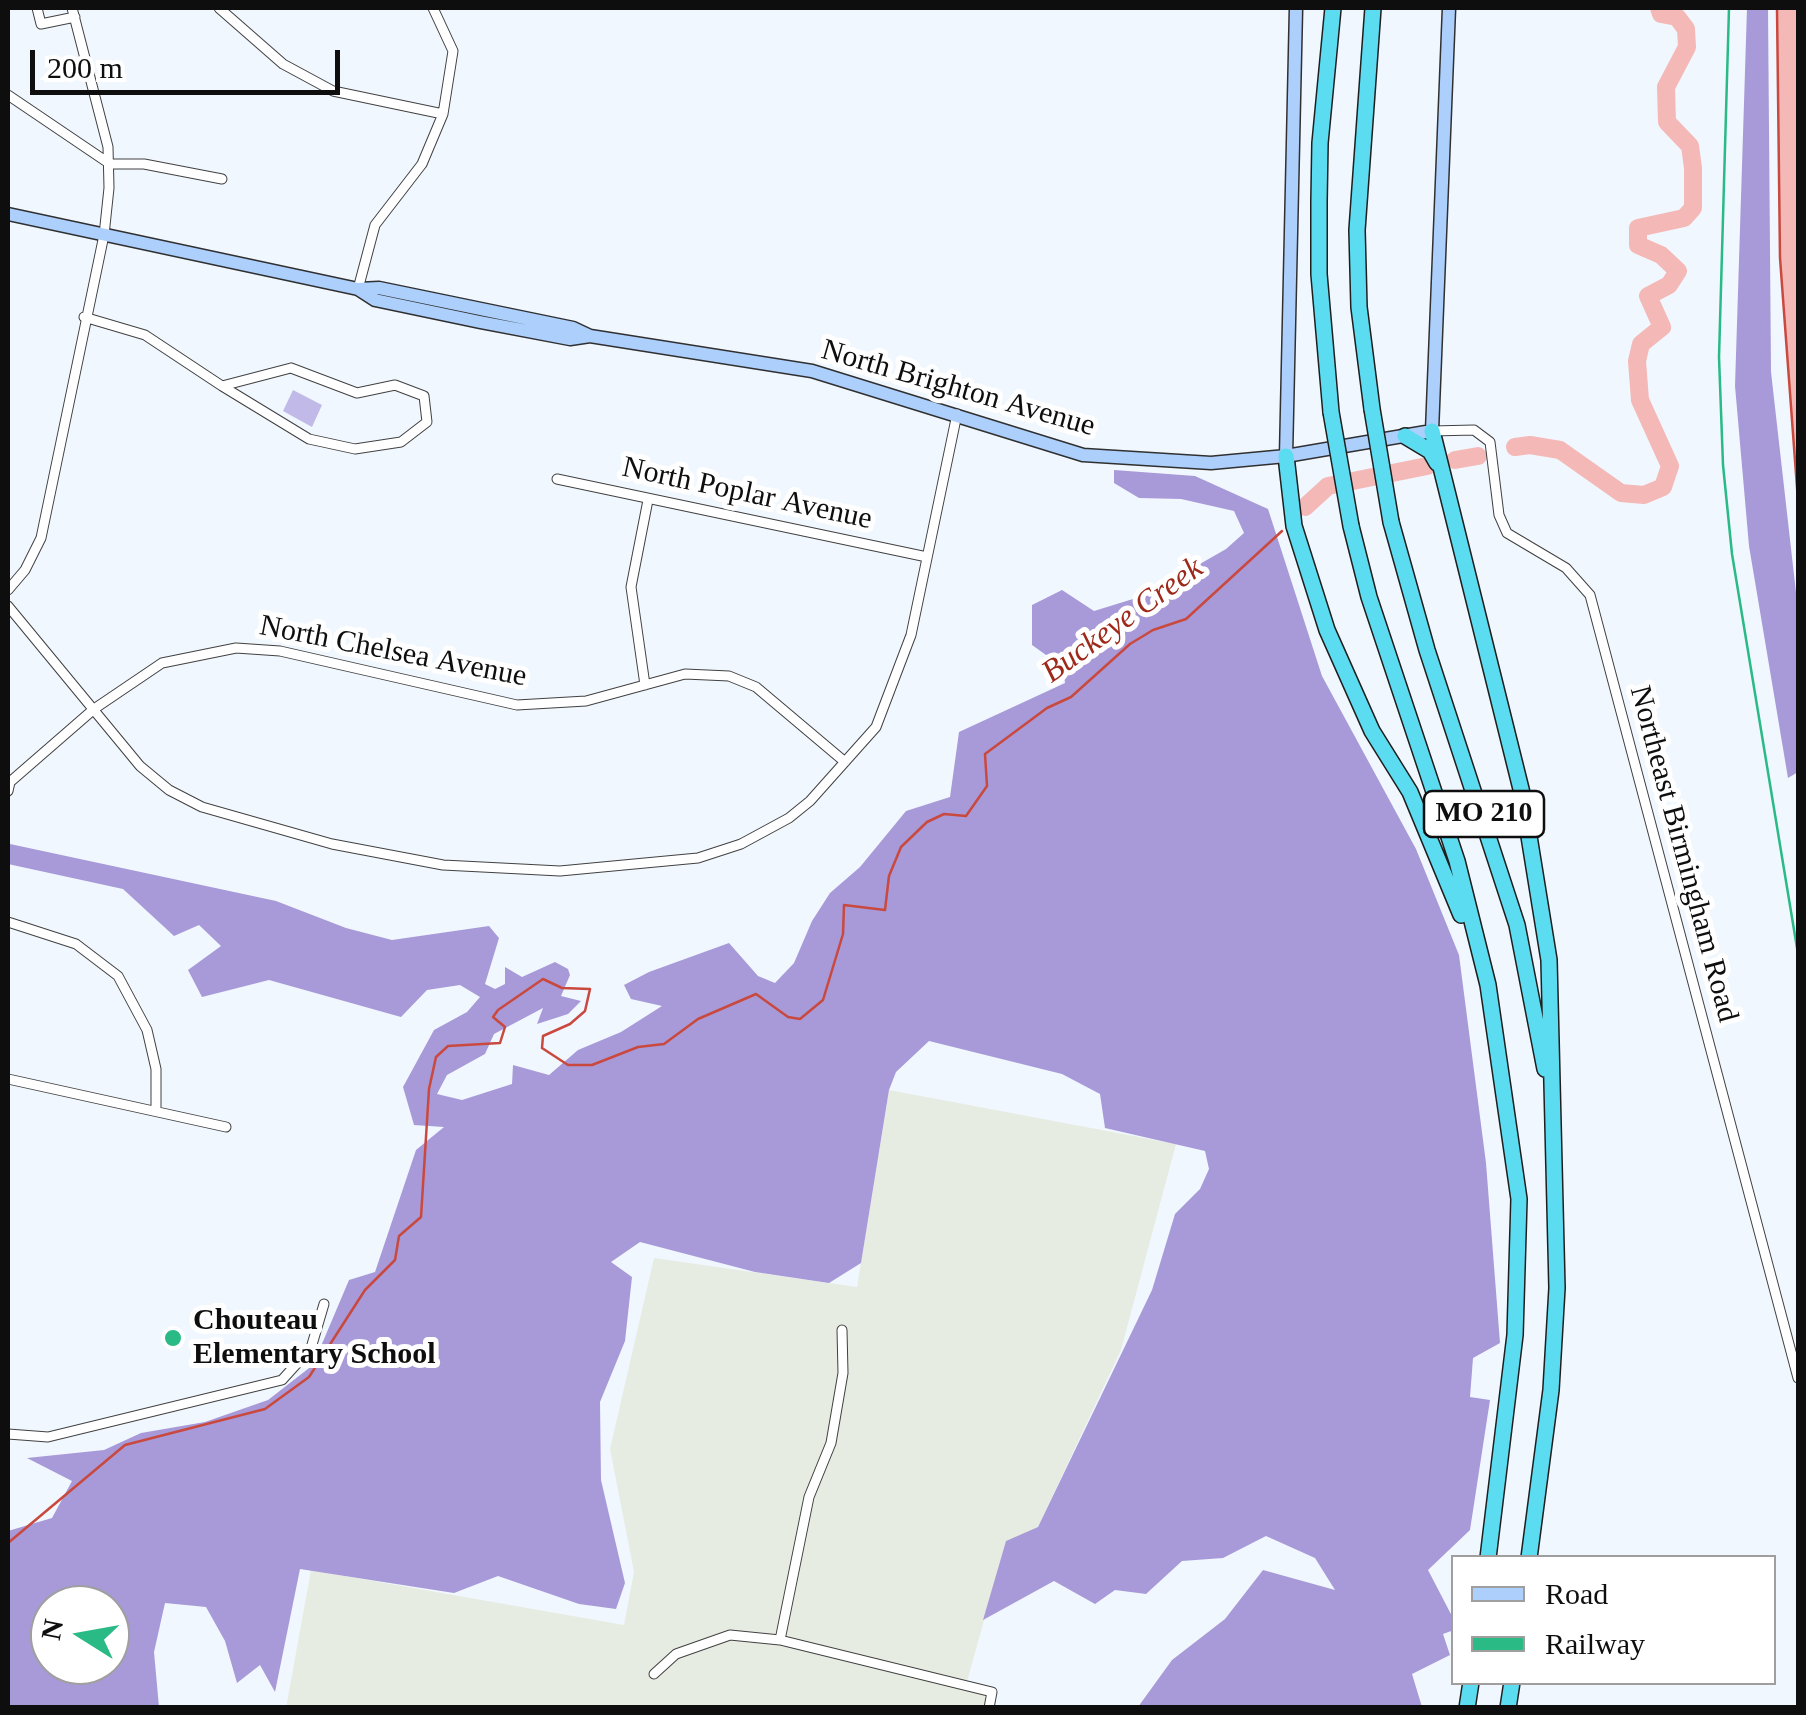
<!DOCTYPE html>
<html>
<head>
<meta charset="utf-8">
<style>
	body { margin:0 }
	#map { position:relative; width:1806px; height:1715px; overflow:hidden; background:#f0f7ff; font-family:"Times New Roman",serif }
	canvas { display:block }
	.frame { position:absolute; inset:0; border:10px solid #0e0e0e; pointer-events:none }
	.legend { position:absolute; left:1451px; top:1555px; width:325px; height:130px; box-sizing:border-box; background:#fff; border:2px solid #9f9f9f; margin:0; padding:12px 18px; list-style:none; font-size:30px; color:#0e0e0e }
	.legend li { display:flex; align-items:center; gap:20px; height:50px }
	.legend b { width:50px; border:2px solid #9f9f9f }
	.north { position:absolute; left:30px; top:1585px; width:100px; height:100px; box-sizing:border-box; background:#fff; border:2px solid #9f9f9f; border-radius:50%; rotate:281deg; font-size:28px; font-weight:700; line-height:40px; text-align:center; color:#0e0e0e }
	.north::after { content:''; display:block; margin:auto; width:35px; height:45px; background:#2aba85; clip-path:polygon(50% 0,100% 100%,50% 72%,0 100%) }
	.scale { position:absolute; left:30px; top:50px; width:310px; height:45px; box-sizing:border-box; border:5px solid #0e0e0e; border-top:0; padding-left:12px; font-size:30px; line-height:35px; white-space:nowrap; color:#0e0e0e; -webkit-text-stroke:8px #fff; paint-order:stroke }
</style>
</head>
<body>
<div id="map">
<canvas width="1806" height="1715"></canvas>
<div class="frame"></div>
<ul class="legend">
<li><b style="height:12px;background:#adcffc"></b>Road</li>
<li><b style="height:12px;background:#2aba85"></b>Railway</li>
</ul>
<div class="north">N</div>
<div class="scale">200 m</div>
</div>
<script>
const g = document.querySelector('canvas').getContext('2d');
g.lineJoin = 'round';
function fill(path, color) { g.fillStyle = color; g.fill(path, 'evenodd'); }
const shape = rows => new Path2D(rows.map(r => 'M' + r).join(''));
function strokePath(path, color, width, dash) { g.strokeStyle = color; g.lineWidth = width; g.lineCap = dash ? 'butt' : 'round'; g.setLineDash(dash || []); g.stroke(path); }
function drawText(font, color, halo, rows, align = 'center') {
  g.font = font + ' "Times New Roman",serif'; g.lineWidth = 10; g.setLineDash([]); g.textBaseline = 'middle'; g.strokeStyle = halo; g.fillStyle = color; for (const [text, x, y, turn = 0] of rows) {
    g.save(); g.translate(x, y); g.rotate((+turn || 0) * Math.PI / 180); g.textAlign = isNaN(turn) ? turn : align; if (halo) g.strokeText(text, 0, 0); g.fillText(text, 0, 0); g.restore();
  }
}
const industrial = shape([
	[889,1090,1176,1144,1121,1350,1038,1527,1006,1542,966,1685,992,1692,989,1707,286,1708,311,1570,624,1625,634,1572,610,1449,654,1258,857,1287]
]);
const green = shape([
	[293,390,322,405,312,427,283,411]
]);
const forest = shape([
	[1747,8,1768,8,1771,372,1798,610,1798,772,1788,778,1749,546,1735,386],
	[1114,470,1195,476,1268,509,1322,676,1416,849,1459,955,1486,1163,1500,1343,1473,1358,1470,1397,1490,1400,1470,1530,1428,1570,1453,1618,1454,1630,1443,1634,1450,1655,1412,1674,1422,1707,1138,1707,1172,1660,1225,1619,1263,1570,1335,1590,1315,1558,1266,1536,1223,1558,1182,1561,1146,1594,1115,1590,1095,1604,1054,1581,983,1620,1006,1541,1038,1527,1152,1290,1175,1214,1200,1189,1209,1169,1205,1151,1105,1128,1100,1094,1062,1074,929,1041,896,1072,889,1090,861,1263,829,1283,755,1272,640,1242,611,1262,632,1277,625,1341,600,1402,601,1480,625,1583,616,1609,579,1604,498,1576,454,1593,300,1569,275,1692,260,1665,237,1683,225,1641,206,1607,165,1603,154,1652,159,1707,8,1707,8,1531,52,1518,72,1481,27,1458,104,1450,141,1433,205,1422,268,1400,313,1365,349,1280,375,1272,416,1150,444,1127,414,1125,403,1087,434,1030,467,1012,480,997,460,985,427,990,401,1017,269,980,202,997,188,970,221,946,199,925,174,936,123,889,8,864,10,844,276,901,346,928,392,940,489,926,499,938,485,984,495,989,505,984,505,967,522,977,555,962,568,969,570,975,561,996,581,1001,568,1014,537,1024,543,1008,494,1034,485,1054,447,1075,437,1094,462,1100,512,1084,513,1065,549,1075,578,1050,621,1032,662,1006,631,999,624,985,649,972,729,943,758,976,775,983,794,963,812,921,830,893,860,867,906,811,950,797,959,732,1065,683,1063,667,1032,645,1032,605,1062,590,1094,611,1146,595,1226,549,1244,533,1234,511,1181,499,1139,498,1114,483],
	[50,1605,110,1605,110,1665,50,1665]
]);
const water = shape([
	[1777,8,1798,8,1798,501,1780,258,1777,8]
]);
const stream = shape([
	[8,1543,125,1445,265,1409,309,1377,365,1290,395,1260,399,1236,421,1217,429,1089,436,1057,448,1046,500,1043,505,1027,493,1017,498,1010,543,979,562,988,590,989,585,1011,570,1024,543,1036,542,1048,568,1065,592,1065,638,1047,664,1044,698,1019,756,994,788,1017,800,1019,823,1000,843,934,844,905,885,910,889,876,901,847,927,822,944,814,966,816,987,786,985,754,1047,708,1071,697,1130,644,1153,630,1186,619,1282,531]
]);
const river = shape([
	[1515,447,1530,445,1560,450,1621,493,1644,495,1663,487,1670,466,1640,400,1637,361,1641,344,1662,327,1648,296,1669,285,1678,271,1661,255,1638,245,1638,228,1684,218,1693,208,1693,168,1690,146,1667,122,1666,87,1687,47,1686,29,1677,17,1661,14,1659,8],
	[1455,460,1478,456],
	[1305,507,1328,486,1427,466]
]);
const minor = shape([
	[37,8,41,24,75,17],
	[219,8,283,64,333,91,443,114],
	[8,95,110,164,144,164,222,179],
	[358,289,375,225,422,164,443,114,453,51,433,8],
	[84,317,145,335,222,386],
	[291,368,357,393,395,385,424,396,427,422,401,442,355,449,309,439,222,386,291,368],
	[1432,431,1474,430,1490,442,1499,515,1507,533,1566,568,1590,595,1798,1378],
	[557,479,927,557],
	[8,590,25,570,41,538,104,235,109,188,108,147,72,8],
	[8,606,140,766,169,790,202,807,332,844,443,865,560,871,698,858,741,844,789,818,810,801,876,727,911,635,957,414],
	[645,685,631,587,648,500],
	[8,791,10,782,94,709,162,663,236,648,280,651,517,705,586,701,685,674,729,676,756,687,845,762],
	[8,922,76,944,118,976,147,1030,156,1069,156,1108],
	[8,1079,226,1127],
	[8,1434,48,1437,282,1380,311,1348,324,1304],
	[780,1640,809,1497,831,1443,843,1373,842,1330],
	[654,1674,676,1654,730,1635,780,1640,992,1692,989,1708]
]);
const secondary = shape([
	[8,214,358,289,379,288,573,328,590,336,812,371,1083,455,1211,463,1286,456,1432,431,1449,8],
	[358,289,375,300,480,322,570,339,590,336],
	[1286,456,1296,8]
]);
const motorway = shape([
	[1372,409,1359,307,1357,230,1373,8],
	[1331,412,1319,274,1319,201,1320,143,1333,8],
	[1432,431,1522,793,1549,960,1557,1288,1551,1390,1529,1558],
	[1405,436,1430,451,1437,463],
	[1286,456,1294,526,1327,630,1372,731,1410,792,1461,915],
	[1391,522,1427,650,1517,925,1545,1069],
	[1351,526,1369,597,1457,861,1488,985,1519,1199,1515,1335,1488,1558],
	[1467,1708,1471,1682],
	[1508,1708,1512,1682]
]);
const rail = shape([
	[1729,8,1719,357,1723,465,1732,554,1798,954]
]);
const motorwayBridge = shape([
	[1372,409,1391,522],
	[1331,412,1351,526]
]);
const markers = [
	[173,1338,10,"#2aba85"]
];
const shields = [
	[1484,814,120]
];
const shieldNames = [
	["MO 210",1484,814]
];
const streetNames = [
	["North Brighton Avenue",958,389,16],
	["North Poplar Avenue",747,494,12],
	["North Chelsea Avenue",393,652,11],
	["Northeast Birmingham Road",1683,854,75]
];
const poiNames = [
	["Chouteau",193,1321],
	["Elementary School",193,1355]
];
const waterNames = [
	["Buckeye Creek",1123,621,-36]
];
fill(industrial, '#e7ece3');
fill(green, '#c1bae8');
fill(forest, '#a89ad8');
fill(water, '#f4b9b6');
strokePath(water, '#c9493f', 2.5);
strokePath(stream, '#c9493f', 2.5);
strokePath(river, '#f4b9b6', 18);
strokePath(minor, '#414141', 11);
strokePath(secondary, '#303030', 15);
strokePath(motorway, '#1f1f1f', 18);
strokePath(minor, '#fff', 9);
strokePath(secondary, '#adcffc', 12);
strokePath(motorway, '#5cdcf0', 15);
strokePath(rail, '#2aba85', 2.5);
strokePath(motorwayBridge, '#1f1f1f', 18, []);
strokePath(motorwayBridge, '#5cdcf0', 15);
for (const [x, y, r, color] of markers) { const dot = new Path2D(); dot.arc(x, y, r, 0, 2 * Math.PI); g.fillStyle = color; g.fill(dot); strokePath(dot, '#fff', 4); }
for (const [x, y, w] of shields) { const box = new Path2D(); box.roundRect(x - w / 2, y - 23, w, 46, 8); g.fillStyle = '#fff'; g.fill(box); strokePath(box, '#0e0e0e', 2.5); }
drawText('bold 28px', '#0e0e0e', null, shieldNames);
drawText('30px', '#0e0e0e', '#fff', streetNames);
drawText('bold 30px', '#0e0e0e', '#fff', poiNames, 'left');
drawText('italic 32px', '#9d291b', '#fff', waterNames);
</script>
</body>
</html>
